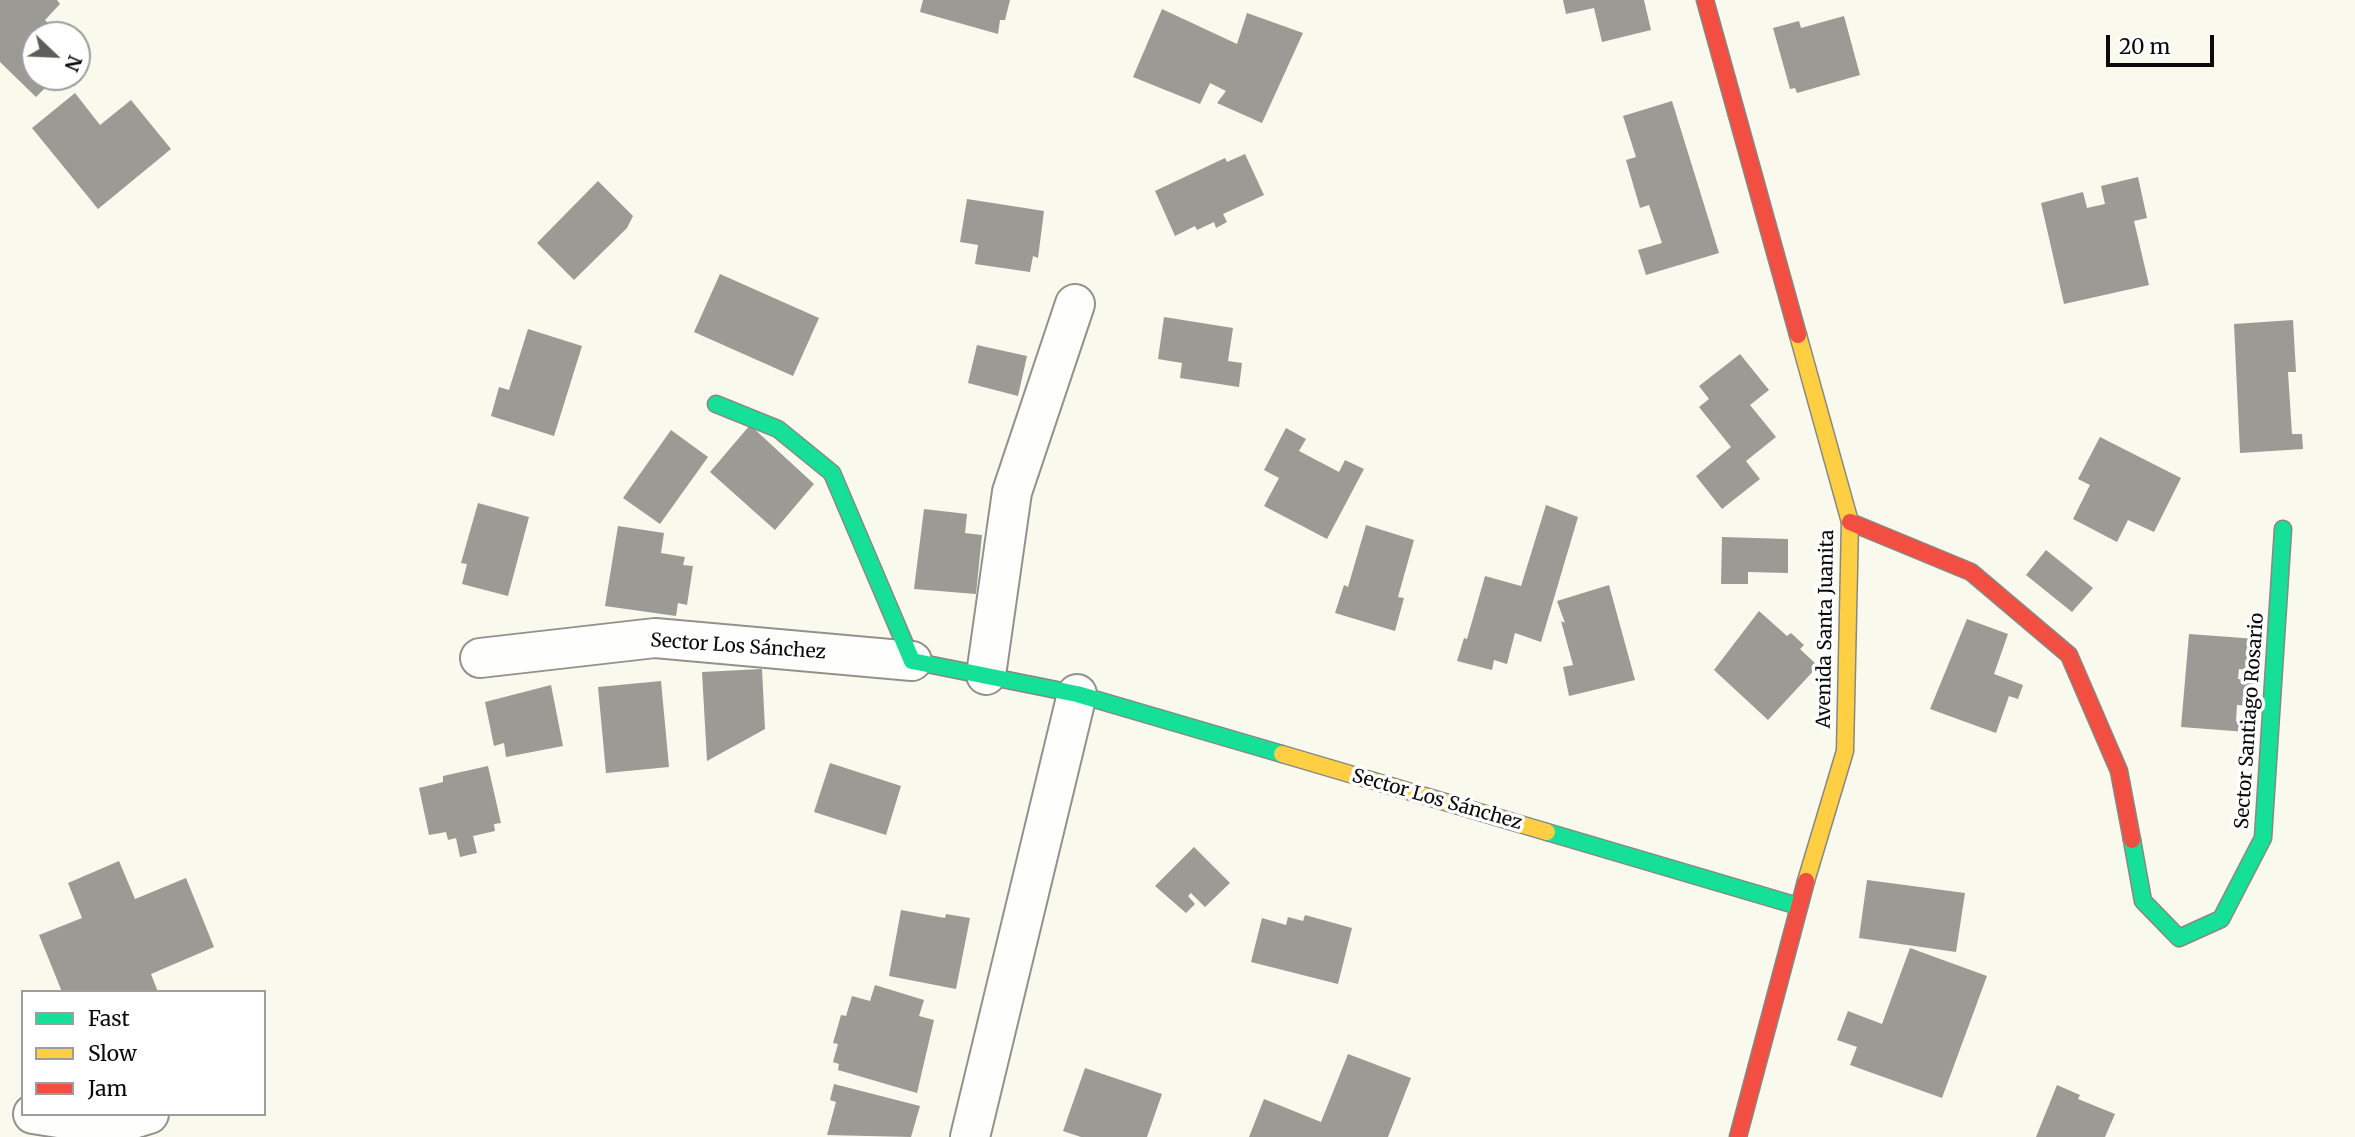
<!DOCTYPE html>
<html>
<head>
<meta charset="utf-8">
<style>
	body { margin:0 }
	#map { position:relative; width:2355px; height:1137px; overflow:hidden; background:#f9f9ed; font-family:Merriweather,serif }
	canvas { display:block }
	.legend { position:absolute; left:21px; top:990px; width:245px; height:126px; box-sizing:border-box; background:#fff; border:2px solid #9d9d9d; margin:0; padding:9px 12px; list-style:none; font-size:21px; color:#0a0a0a }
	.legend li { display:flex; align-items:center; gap:14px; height:35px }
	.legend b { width:35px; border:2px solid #9d9d9d }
	.north { position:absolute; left:21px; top:21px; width:70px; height:70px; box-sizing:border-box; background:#fff; border:2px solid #9d9d9d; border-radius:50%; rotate:113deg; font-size:19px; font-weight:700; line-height:28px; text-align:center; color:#0a0a0a }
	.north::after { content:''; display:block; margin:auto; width:24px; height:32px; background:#5e5e59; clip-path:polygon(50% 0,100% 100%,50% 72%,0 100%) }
	.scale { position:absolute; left:2106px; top:35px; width:108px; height:32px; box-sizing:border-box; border:4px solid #0a0a0a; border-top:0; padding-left:9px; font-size:21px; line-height:24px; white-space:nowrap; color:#0a0a0a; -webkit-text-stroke:5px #fff; paint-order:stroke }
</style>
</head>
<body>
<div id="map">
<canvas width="2355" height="1137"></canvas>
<ul class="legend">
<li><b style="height:9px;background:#16e098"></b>Fast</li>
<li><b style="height:9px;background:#ffcf43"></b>Slow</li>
<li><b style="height:9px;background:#f24e42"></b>Jam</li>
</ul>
<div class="north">N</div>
<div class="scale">20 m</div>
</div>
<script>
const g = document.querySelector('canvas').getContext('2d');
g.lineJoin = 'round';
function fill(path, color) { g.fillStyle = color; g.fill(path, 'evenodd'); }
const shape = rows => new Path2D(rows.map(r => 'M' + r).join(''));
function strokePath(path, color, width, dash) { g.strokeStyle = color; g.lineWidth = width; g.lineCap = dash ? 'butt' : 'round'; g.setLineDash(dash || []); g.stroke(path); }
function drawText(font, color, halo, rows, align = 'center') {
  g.font = font + ' Merriweather,serif'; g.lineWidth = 7; g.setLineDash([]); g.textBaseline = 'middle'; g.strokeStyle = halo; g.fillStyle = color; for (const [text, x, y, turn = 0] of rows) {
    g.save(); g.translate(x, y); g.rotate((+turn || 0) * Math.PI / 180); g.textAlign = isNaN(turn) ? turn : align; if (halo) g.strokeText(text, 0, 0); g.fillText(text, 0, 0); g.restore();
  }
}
const building = shape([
	[0,0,57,0,60,4,45,20,60,35,35,35,35,77,56,77,36,97,0,62],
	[923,0,1010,0,1005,20,1000,20,998,34,920,12],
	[1563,0,1644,0,1651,30,1602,42,1594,8,1566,14],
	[1162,9,1237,44,1247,13,1303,33,1262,123,1217,103,1226,91,1210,83,1200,104,1133,77],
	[1844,16,1860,75,1797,93,1795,88,1790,89,1773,28,1799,21,1801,28],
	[75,93,100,125,131,100,171,149,98,209,32,128],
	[1672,101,1719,253,1646,275,1638,250,1662,243,1649,205,1640,208,1626,160,1636,157,1623,116],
	[1245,154,1264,195,1223,214,1227,222,1216,228,1214,222,1197,230,1195,226,1175,236,1155,191,1225,158,1227,162],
	[2138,177,2147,218,2134,221,2149,285,2064,304,2041,203,2083,192,2087,208,2105,204,2101,186],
	[598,181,633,216,627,228,574,280,537,243],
	[967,199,1044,211,1038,258,1033,256,1030,272,975,264,978,245,960,242],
	[720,274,819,318,793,376,694,332],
	[1164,317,1233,328,1228,361,1242,363,1239,387,1180,378,1182,363,1158,359],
	[2293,320,2296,372,2288,372,2292,434,2302,434,2303,449,2240,453,2234,324],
	[528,329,582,346,554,436,491,416,499,387,509,390],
	[977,345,1027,356,1018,396,968,383],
	[1740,354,1769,390,1750,405,1776,437,1746,461,1760,479,1722,509,1696,476,1731,447,1699,407,1709,399,1699,386],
	[750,425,814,484,775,530,710,472],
	[1286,428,1306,439,1299,451,1339,472,1345,460,1364,469,1327,539,1264,506,1279,478,1264,470],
	[671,430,708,457,660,524,623,498],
	[2100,437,2181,478,2154,532,2128,520,2117,542,2073,519,2090,485,2078,479],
	[478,503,529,517,508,596,462,584,467,564,461,563],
	[1546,505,1578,517,1541,642,1515,633,1507,664,1494,660,1492,670,1457,661,1464,638,1467,639,1485,576,1521,586],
	[924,509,967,514,965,533,982,535,976,594,914,589],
	[1366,525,1414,540,1398,597,1404,598,1395,631,1335,613,1344,585,1348,587],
	[618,526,664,533,661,553,685,557,683,565,693,566,687,605,678,603,676,616,605,606],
	[1722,537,1788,539,1788,573,1748,572,1748,584,1721,584],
	[2046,550,2093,588,2072,612,2026,575],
	[1609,585,1635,680,1569,696,1563,667,1573,665,1561,621,1565,623,1557,601],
	[1759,611,1787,636,1791,633,1804,645,1800,649,1818,666,1768,720,1714,670],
	[1967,619,2008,634,1994,674,2023,685,2018,699,2009,696,1996,733,1930,709],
	[2189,634,2257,639,2254,671,2239,669,2238,679,2254,681,2252,706,2237,705,2236,721,2248,722,2247,732,2181,727],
	[762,669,765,729,707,761,702,672],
	[661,681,669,767,606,773,598,687],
	[551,685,563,746,506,757,504,743,494,746,485,702],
	[830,763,901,786,886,835,814,812],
	[488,766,501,823,494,824,495,831,473,836,477,853,460,857,456,838,448,840,446,832,429,835,419,788,443,782,443,776],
	[1194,847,1230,883,1205,907,1191,893,1188,896,1195,904,1186,913,1155,886],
	[119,861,135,899,186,878,214,947,151,974,158,992,62,992,39,935,82,918,68,883],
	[1867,880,1965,893,1956,952,1859,938],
	[901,910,945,918,946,914,970,918,956,989,889,976],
	[1305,915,1352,928,1338,984,1251,962,1262,918,1286,925,1288,917,1303,921],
	[1910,948,1987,976,1942,1098,1850,1065,1857,1047,1837,1040,1848,1011,1882,1024],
	[875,985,924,1000,919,1016,934,1020,917,1093,838,1070,839,1064,833,1062,838,1044,833,1043,841,1015,846,1016,852,996,870,1001],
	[1348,1054,1411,1078,1388,1137,1249,1137,1264,1099,1321,1122],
	[1085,1068,1162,1094,1147,1137,1081,1137,1063,1131],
	[834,1084,920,1106,911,1137,827,1135,836,1102,830,1100],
	[2057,1085,2080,1095,2078,1099,2115,1114,2105,1137,2036,1137]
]);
const street = shape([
	[480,658,655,638,912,661],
	[986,675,1012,492,1075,304],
	[33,1114,110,1126,149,1114],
	[970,1137,1077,694]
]);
const fast = shape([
	[716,404,778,429,832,473,912,661,1077,694,1282,754],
	[1547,832,1798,906],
	[2132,840,2143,901,2179,938,2221,919,2263,838,2283,529]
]);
const slow = shape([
	[1798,335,1850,522,1845,751,1806,881],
	[1282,754,1547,832]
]);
const jam = shape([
	[1705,0,1798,335],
	[1850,522,1971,572,2069,655,2119,771,2132,840],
	[1738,1137,1806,881]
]);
const streetNames = [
	["Avenida Santa Juanita",1826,629,-89],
	["Sector Los Sánchez",738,647,4],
	["Sector Santiago Rosario",2250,721,-86],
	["Sector Los Sánchez",1437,800,16]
];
fill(building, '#9c9a94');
strokePath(street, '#92928c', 42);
strokePath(fast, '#888883', 19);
strokePath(slow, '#888883', 19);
strokePath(jam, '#888883', 19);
strokePath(street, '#fefefc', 38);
strokePath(fast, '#16e098', 16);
strokePath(slow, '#ffcf43', 16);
strokePath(jam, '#f24e42', 16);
drawText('19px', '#0a0a0a', '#fff', streetNames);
</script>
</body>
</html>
